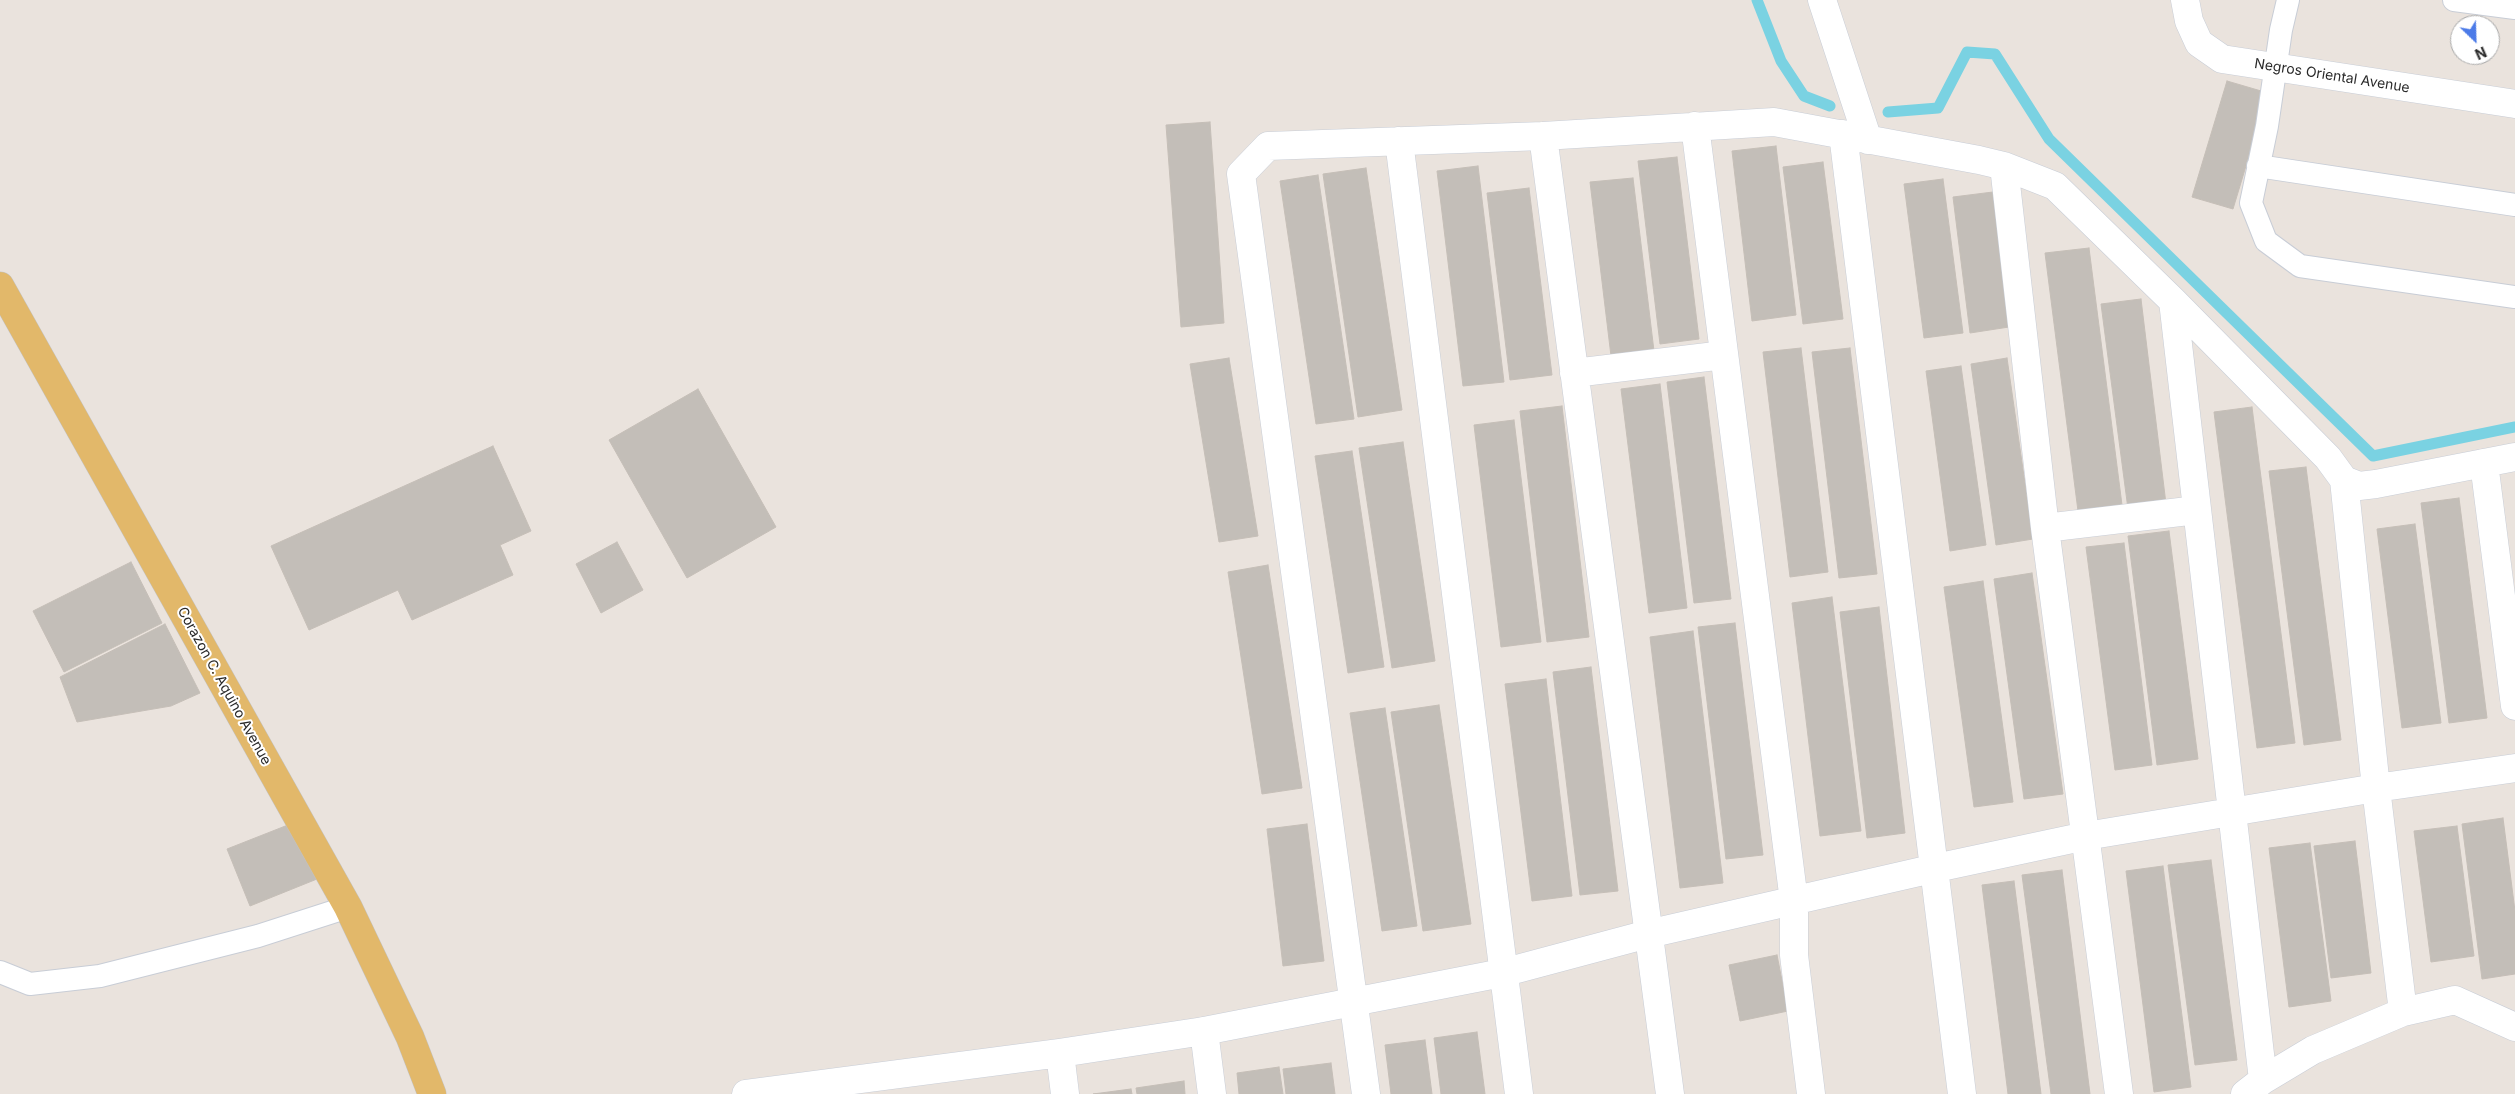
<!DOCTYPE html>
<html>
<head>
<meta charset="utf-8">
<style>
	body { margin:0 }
	#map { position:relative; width:2515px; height:1094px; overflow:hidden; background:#eae3dd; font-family:Inter,sans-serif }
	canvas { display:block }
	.north { position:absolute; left:2450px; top:15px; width:50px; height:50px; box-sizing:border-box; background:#fff; border:1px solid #a9a9a9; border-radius:50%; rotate:156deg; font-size:14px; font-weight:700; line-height:20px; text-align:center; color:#292929 }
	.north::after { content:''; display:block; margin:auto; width:18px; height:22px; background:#4c7be8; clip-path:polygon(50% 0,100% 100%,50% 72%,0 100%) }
</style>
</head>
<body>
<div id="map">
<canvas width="2515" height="1094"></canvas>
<div class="north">N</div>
</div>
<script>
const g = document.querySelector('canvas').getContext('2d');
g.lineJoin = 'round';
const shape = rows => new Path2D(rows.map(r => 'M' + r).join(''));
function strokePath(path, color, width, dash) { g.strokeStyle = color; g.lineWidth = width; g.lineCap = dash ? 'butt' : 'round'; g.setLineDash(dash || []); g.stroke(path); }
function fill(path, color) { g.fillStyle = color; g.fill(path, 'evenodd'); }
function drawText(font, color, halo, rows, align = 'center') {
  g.font = font + ' Inter,sans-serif'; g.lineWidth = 4; g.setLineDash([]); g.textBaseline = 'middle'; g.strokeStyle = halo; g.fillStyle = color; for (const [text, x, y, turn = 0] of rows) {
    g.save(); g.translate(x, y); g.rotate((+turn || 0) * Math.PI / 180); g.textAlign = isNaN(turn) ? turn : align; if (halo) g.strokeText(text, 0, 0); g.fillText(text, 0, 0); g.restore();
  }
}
const stream = shape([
	[1757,0,1781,61,1804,96,1830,106],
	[1888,112,1938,108,1967,52,1995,54,2049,139,2373,456,2515,427]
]);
const building = shape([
	[2227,81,2268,93,2233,209,2192,197,2227,81],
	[1210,122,1224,323,1181,327,1166,125,1210,122],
	[1776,146,1796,315,1752,321,1732,151,1776,146],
	[1677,157,1699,339,1660,344,1638,161,1677,157],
	[1823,162,1843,319,1803,324,1783,167,1823,162],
	[1478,166,1504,382,1463,386,1437,171,1478,166],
	[1366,168,1402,410,1358,417,1323,174,1366,168],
	[1318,175,1354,419,1316,424,1280,181,1318,175],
	[1633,178,1654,351,1611,356,1590,182,1633,178],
	[1943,179,1963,333,1924,338,1904,184,1943,179],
	[1529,188,1552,375,1510,380,1487,193,1529,188],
	[1993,192,2009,327,1970,333,1953,197,1993,192],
	[2089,248,2122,505,2078,511,2045,253,2089,248],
	[2141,299,2166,504,2128,509,2101,304,2141,299],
	[1801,348,1828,572,1790,577,1763,352,1801,348],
	[1850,348,1877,574,1839,578,1812,352,1850,348],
	[1229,358,1258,536,1219,542,1190,364,1229,358],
	[2007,358,2033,539,1996,545,1971,364,2007,358],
	[1961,366,1986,545,1950,551,1926,371,1961,366],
	[1704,377,1731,599,1694,603,1667,382,1704,377],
	[1660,384,1687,608,1649,613,1621,389,1660,384],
	[698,389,776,527,687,578,609,440,698,389],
	[1562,406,1589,637,1547,642,1520,411,1562,406],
	[2252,407,2295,743,2257,748,2214,412,2252,407],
	[1514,420,1541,642,1501,647,1474,425,1514,420],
	[1403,442,1435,661,1392,668,1359,448,1403,442],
	[493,446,531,531,500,545,513,575,412,620,398,590,309,630,271,546,493,446],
	[1352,451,1384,667,1348,673,1315,456,1352,451],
	[2306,467,2341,740,2304,745,2269,471,2306,467],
	[2459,498,2487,718,2449,723,2421,503,2459,498],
	[2415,524,2441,723,2402,728,2377,529,2415,524],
	[2169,531,2198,759,2157,765,2128,536,2169,531],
	[617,542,643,590,601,613,576,564,617,542],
	[2124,543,2152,765,2115,770,2086,547,2124,543],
	[131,562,162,623,64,672,33,611,131,562],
	[1268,565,1302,788,1262,794,1228,572,1268,565],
	[2032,573,2063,794,2024,799,1994,579,2032,573],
	[1983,581,2013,802,1974,807,1944,587,1983,581],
	[1832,597,1861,831,1820,836,1792,603,1832,597],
	[1879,607,1905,833,1867,838,1840,612,1879,607],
	[1735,623,1763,855,1726,859,1698,627,1735,623],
	[165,624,200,693,171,706,77,722,60,677,165,624],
	[1693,631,1723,883,1680,888,1650,637,1693,631],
	[1591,667,1618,891,1580,895,1553,672,1591,667],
	[1546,679,1572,896,1532,901,1505,684,1546,679],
	[1439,705,1471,924,1423,931,1391,712,1439,705],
	[1385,708,1417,926,1382,931,1350,713,1385,708],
	[2503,818,2515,911,2515,974,2482,979,2462,824,2503,818],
	[293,823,317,879,250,906,227,849,293,823],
	[1307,824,1324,961,1283,966,1267,829,1307,824],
	[2457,826,2474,956,2431,962,2414,831,2457,826],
	[2355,841,2371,973,2331,978,2314,846,2355,841],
	[2310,843,2331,1001,2289,1007,2269,848,2310,843],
	[2211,860,2237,1060,2195,1065,2168,865,2211,860],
	[2163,866,2191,1087,2154,1092,2126,871,2163,866],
	[2062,870,2090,1094,2051,1094,2022,875,2062,870],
	[2014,881,2041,1094,2008,1094,1982,885,2014,881],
	[1777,955,1788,1011,1740,1021,1729,965,1777,955],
	[1477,1032,1485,1094,1441,1094,1434,1038,1477,1032],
	[1425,1040,1432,1094,1391,1094,1385,1045,1425,1040],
	[1331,1063,1335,1094,1286,1094,1283,1069,1331,1063],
	[1279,1067,1283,1094,1239,1094,1237,1073,1279,1067],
	[1184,1081,1185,1094,1137,1094,1136,1088,1184,1081],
	[1131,1089,1132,1094,1093,1094,1131,1089]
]);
const service = shape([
	[2288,0,2281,30,2267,126,2251,203,2266,241,2300,266,2515,297],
	[2454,0,2515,8],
	[2258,166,2515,205],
	[0,972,30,984,100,976,258,936,348,907]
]);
const minor = shape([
	[1822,0,1868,140],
	[2185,0,2189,21,2199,43,2222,59,2515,104],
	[1695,126,1794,901,1794,955,1811,1094],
	[1843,134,1962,1094],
	[1543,136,1670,1094],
	[1399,141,1519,1094],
	[2004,166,2045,528,2119,1094],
	[2173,301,2263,1080],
	[1574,373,1724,355],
	[2484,463,2515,706],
	[2344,480,2359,486,2376,484,2515,457],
	[2045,528,2197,510],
	[1204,1031,1212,1094],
	[1060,1053,1065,1094],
	[746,1094,1060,1053,1204,1031,1502,973,1648,934,1936,868,2086,836,2376,788,2515,768],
	[1366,1094,1241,174,1268,146,1543,136,1774,122,1979,160,2004,166,2055,186,2173,301,2328,458,2344,480,2376,788,2403,1012],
	[2245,1094,2263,1080,2313,1050,2403,1012,2455,1000,2515,1027]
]);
const primary = shape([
	[0,286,348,907,410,1037,432,1094]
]);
const streetNames = [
	["Negros Oriental Avenue",2332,76,9],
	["Corazon C. Aquino Avenue",224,686,61]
];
strokePath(stream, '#7ad2e2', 11);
fill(building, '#c3beb8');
strokePath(building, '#c5beb7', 1);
strokePath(service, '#c8cdd6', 24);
strokePath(minor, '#c8cdd6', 29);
strokePath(primary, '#c3c3c3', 29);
strokePath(service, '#fff', 22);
strokePath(minor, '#fff', 28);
strokePath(primary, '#e2b86a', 28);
drawText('14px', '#292929', '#fff', streetNames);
</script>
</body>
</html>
